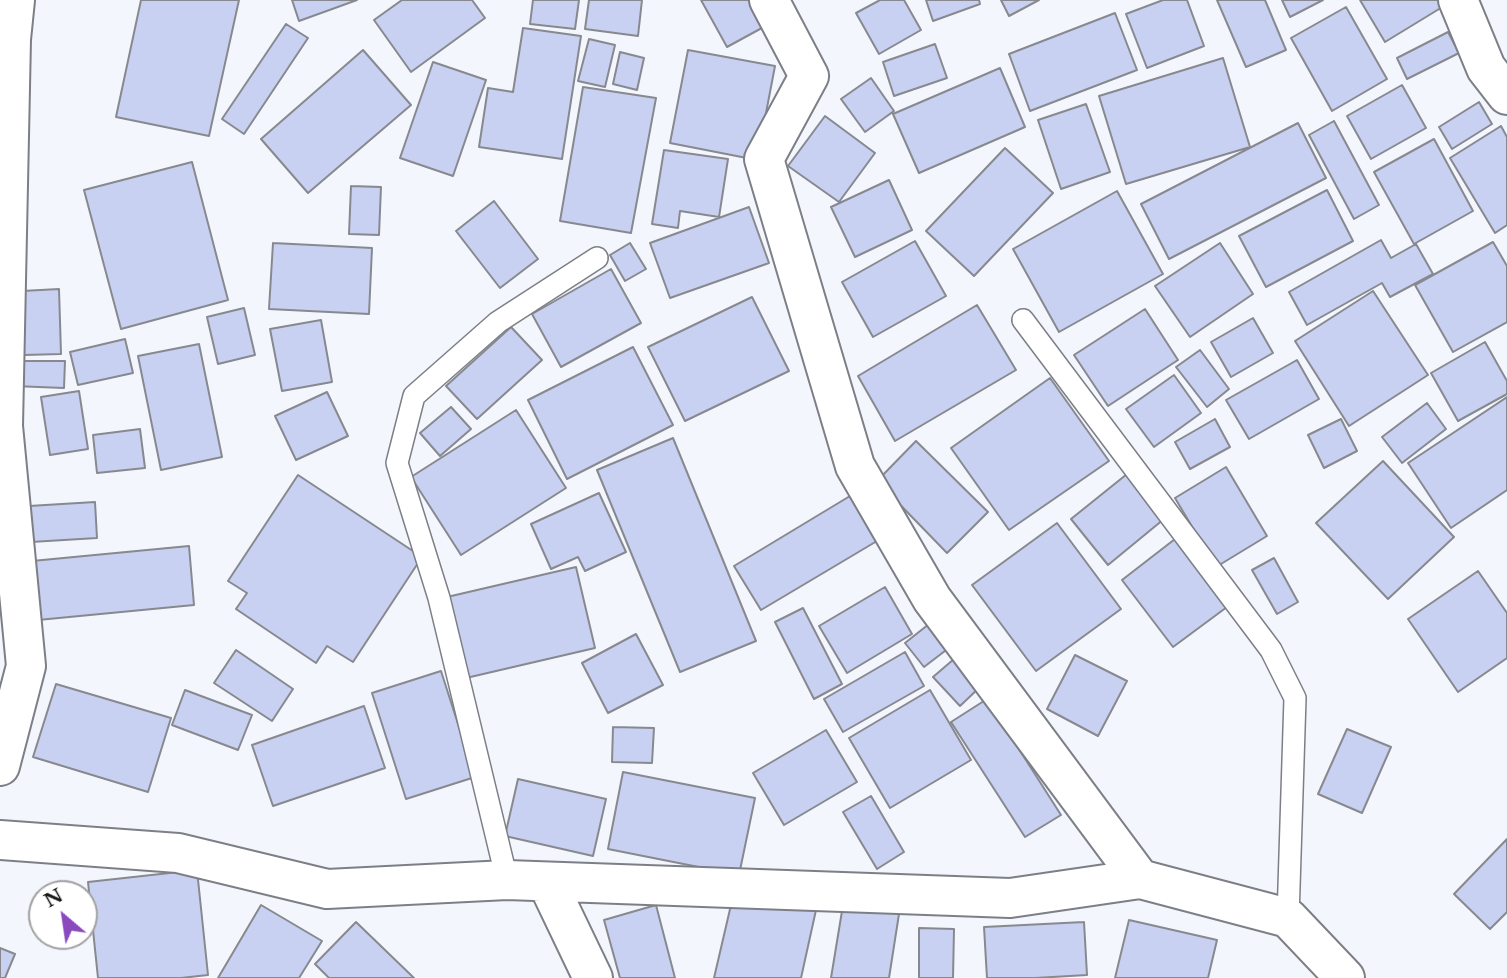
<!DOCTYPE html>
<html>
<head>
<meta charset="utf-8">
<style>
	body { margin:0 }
	#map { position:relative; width:1507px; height:978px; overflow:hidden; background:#f4f6fe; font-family:"Libre Baskerville",serif }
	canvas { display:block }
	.north { position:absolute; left:28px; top:880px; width:70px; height:70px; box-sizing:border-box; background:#fff; border:2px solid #a2a2a3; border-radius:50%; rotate:331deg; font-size:19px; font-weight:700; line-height:28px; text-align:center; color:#17171a }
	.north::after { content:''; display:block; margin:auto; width:24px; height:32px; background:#8a49bd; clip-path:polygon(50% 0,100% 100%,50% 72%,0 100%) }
</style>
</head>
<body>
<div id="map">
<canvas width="1507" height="978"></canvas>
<div class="north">N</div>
</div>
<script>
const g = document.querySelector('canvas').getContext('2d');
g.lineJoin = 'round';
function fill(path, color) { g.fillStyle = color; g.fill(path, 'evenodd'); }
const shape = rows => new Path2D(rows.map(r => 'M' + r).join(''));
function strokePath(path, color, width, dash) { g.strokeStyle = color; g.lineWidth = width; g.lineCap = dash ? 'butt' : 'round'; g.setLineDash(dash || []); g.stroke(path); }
const building = shape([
	[141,0,239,0,209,136,116,117,141,0],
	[292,0,357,0,299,21,292,0],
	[402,0,472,0,485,18,411,72,374,20,402,0],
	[533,0,579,0,575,29,530,24,533,0],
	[589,0,642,0,638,36,585,29,589,0],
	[701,0,758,0,771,23,727,47,701,0],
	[880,0,904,0,921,30,879,54,856,13,880,0],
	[926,0,979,0,980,4,933,21,926,0],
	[1001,0,1039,0,1009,16,1001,0],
	[1163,0,1187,0,1204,46,1147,68,1126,14,1163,0],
	[1217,0,1265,0,1286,50,1246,67,1217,0],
	[1282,0,1323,0,1290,17,1282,0],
	[1360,0,1440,0,1444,6,1385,42,1360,0],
	[1346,7,1387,79,1332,111,1291,38,1346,7],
	[1115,13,1137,70,1030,111,1009,54,1115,13],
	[286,24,308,38,244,134,222,119,286,24],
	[523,28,581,36,562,159,479,147,488,88,513,92,523,28],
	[1448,32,1459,53,1407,79,1397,58,1448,32],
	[589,39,615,45,605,87,578,81,589,39],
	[935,44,947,78,894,96,883,62,935,44],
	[363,50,411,105,308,193,261,139,363,50],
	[688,50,775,66,757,160,670,143,688,50],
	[620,52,644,58,637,90,613,84,620,52],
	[1223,58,1250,147,1126,184,1099,96,1223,58],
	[433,62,486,80,453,176,400,158,433,62],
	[1000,68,1025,127,919,173,893,114,1000,68],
	[871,78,894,111,865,132,841,99,871,78],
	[1402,85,1426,128,1371,159,1347,116,1402,85],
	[583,87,656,98,631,233,560,221,583,87],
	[1479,102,1492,124,1452,149,1439,127,1479,102],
	[1086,104,1110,172,1061,189,1038,120,1086,104],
	[825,116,875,153,839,202,788,166,825,116],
	[1334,121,1379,205,1354,219,1309,135,1334,121],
	[1298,123,1326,178,1169,259,1141,204,1298,123],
	[1501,126,1507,137,1507,225,1495,233,1450,158,1501,126],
	[1434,139,1473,211,1414,244,1374,172,1434,139],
	[1005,148,1053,193,974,276,926,231,1005,148],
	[664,150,728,159,719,217,680,211,678,228,652,224,664,150],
	[192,162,228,300,121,329,84,190,192,162],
	[889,180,912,230,855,257,831,207,889,180],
	[351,186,381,187,379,235,349,234,351,186],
	[1327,190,1353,241,1266,287,1239,236,1327,190],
	[1117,191,1163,274,1059,332,1013,249,1117,191],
	[494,201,538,259,500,288,456,231,494,201],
	[749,207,769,263,670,298,650,243,749,207],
	[1381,240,1391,258,1416,244,1433,274,1390,297,1382,283,1307,325,1289,292,1381,240],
	[915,241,946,296,873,337,842,282,915,241],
	[1493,242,1507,266,1507,322,1453,352,1415,285,1493,242],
	[273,243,372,248,369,314,269,309,273,243],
	[630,243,646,269,625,281,610,255,630,243],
	[1220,243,1253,294,1190,337,1155,286,1220,243],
	[611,269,641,323,561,367,532,314,611,269],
	[59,289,61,354,24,355,22,291,59,289],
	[1373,291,1428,375,1349,426,1295,341,1373,291],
	[752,297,789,371,685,421,648,347,752,297],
	[977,305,1016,370,895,441,858,376,977,305],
	[244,308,255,355,218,364,207,317,244,308],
	[1145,309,1178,360,1108,406,1074,355,1145,309],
	[1253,318,1273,353,1231,377,1211,342,1253,318],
	[321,320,332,382,282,391,270,329,321,320],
	[511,327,542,360,477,419,446,386,511,327],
	[125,339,133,373,78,385,70,352,125,339],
	[1485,342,1507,381,1507,394,1458,421,1431,373,1485,342],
	[199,344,222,457,161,470,138,356,199,344],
	[633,347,673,425,567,479,528,400,633,347],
	[1200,350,1229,389,1207,407,1176,367,1200,350],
	[1297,360,1319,399,1249,439,1226,400,1297,360],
	[14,361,65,361,64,388,13,386,14,361],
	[1174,375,1201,413,1154,447,1126,409,1174,375],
	[1050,378,1109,461,1009,530,951,448,1050,378],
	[79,391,88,449,50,455,41,397,79,391],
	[327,392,348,436,296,460,275,416,327,392],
	[1507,397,1507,490,1451,528,1408,463,1507,397],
	[1427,403,1446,429,1402,463,1382,437,1427,403],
	[451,407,471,429,440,456,420,433,451,407],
	[516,410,566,488,461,555,411,477,516,410],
	[1215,419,1230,447,1190,469,1175,442,1215,419],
	[1341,419,1357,451,1324,468,1308,435,1341,419],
	[140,429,145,468,97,473,93,435,140,429],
	[673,438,756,641,680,672,597,470,673,438],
	[916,441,988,512,947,553,877,481,916,441],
	[1383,461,1454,537,1388,599,1316,523,1383,461],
	[1226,467,1267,536,1216,567,1175,498,1226,467],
	[1127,474,1164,519,1108,565,1071,519,1127,474],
	[298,475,422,557,353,662,327,646,316,663,236,609,247,593,228,581,298,475],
	[599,493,626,552,585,571,578,557,551,569,531,524,599,493],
	[850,496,877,541,761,610,734,566,850,496],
	[95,502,97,538,31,542,29,506,95,502],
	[1057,523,1121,609,1036,671,972,585,1057,523],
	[1175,539,1227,607,1173,647,1122,580,1175,539],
	[189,546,194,605,38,620,32,561,189,546],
	[1274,558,1298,602,1277,614,1252,570,1274,558],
	[576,567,595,648,466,678,447,597,576,567],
	[1478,571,1507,613,1507,658,1458,692,1408,619,1478,571],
	[885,587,912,634,847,673,819,626,885,587],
	[803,608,842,684,814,699,775,622,803,608],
	[934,620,954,644,924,667,905,643,934,620],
	[636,634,663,685,608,713,582,663,636,634],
	[236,650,293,689,272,721,214,683,236,650],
	[905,652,924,686,843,732,824,699,905,652],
	[1075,655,1127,681,1098,736,1047,709,1075,655],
	[954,659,980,687,960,706,933,677,954,659],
	[441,671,475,777,406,799,372,693,441,671],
	[56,684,171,718,148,792,33,757,56,684],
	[185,690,252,715,238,750,172,725,185,690],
	[930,690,971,760,890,808,849,738,930,690],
	[987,699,1061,815,1025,837,951,722,987,699],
	[364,706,385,768,273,806,252,745,364,706],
	[613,727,654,728,652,763,612,762,613,727],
	[1347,729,1391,747,1362,813,1318,794,1347,729],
	[826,730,857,782,784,825,753,773,826,730],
	[623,772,755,798,739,875,608,849,623,772],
	[518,779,606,799,593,856,505,836,518,779],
	[871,796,904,852,877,869,843,812,871,796],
	[1507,839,1507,912,1490,929,1454,894,1507,839],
	[197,870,208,975,181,978,98,978,88,882,197,870],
	[734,892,816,910,801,978,714,978,734,892],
	[261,905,322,941,299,978,218,978,261,905],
	[656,905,675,978,620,978,604,920,656,905],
	[843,905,899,914,889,978,831,978,843,905],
	[1129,920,1217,940,1208,978,1115,978,1129,920],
	[356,922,414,978,329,978,315,964,356,922],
	[1084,922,1087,975,1035,978,987,978,984,927,1084,922],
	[919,928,954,929,953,978,919,978,919,928],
	[0,948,15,954,5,978,0,978,0,948]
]);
const lane = shape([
	[1023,320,1271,650,1295,698,1288,918],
	[507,880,439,598,397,463,414,396,498,322,597,258]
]);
const street = shape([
	[769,0,809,76,764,159,855,466,932,599,1140,879],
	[1458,0,1486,68,1507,95],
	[0,766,26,666,3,426,11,39,15,0],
	[0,840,178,853,327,889,507,880,1010,898,1140,879,1288,918,1345,978],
	[547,882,593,978]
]);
fill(building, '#c9d1f2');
strokePath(building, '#87898f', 2);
strokePath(lane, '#7d7f86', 24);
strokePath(street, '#7d7f86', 42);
strokePath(lane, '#fff', 21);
strokePath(street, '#fff', 38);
</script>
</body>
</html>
